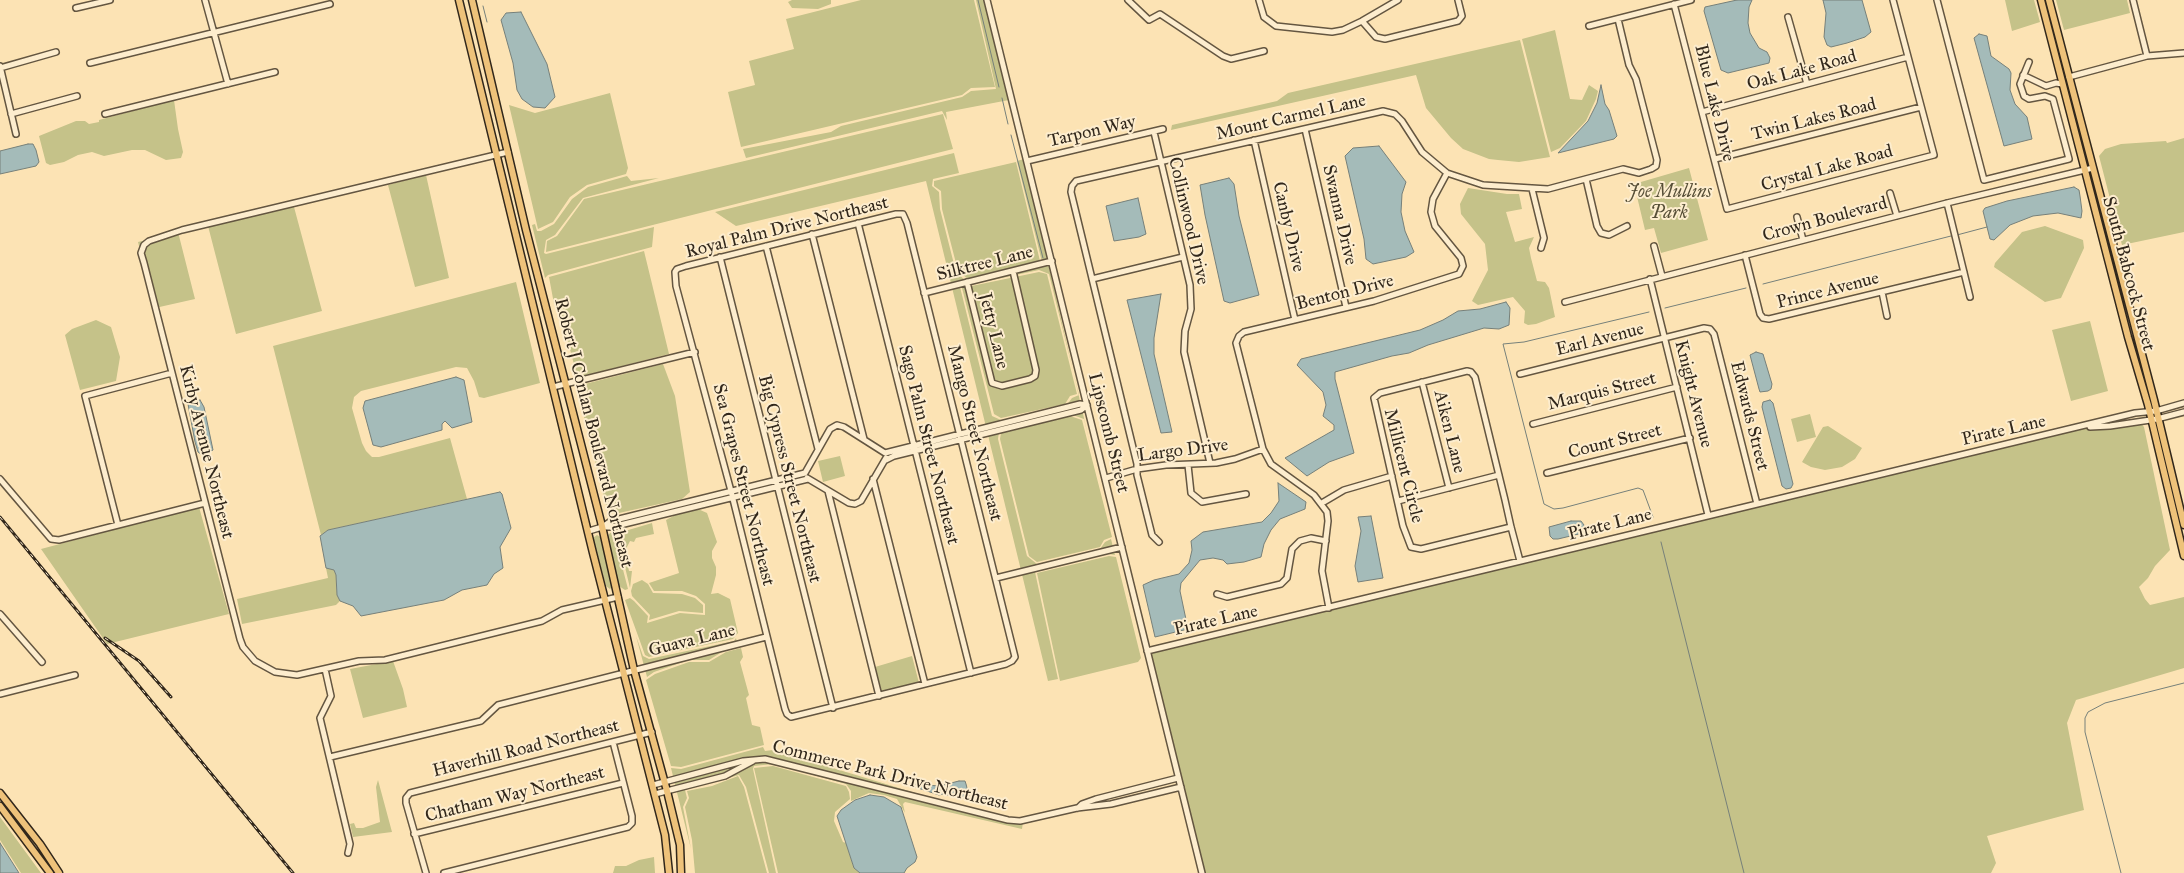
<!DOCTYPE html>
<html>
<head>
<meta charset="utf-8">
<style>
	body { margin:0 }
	canvas { display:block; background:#fce3b4 }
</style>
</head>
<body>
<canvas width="2184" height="873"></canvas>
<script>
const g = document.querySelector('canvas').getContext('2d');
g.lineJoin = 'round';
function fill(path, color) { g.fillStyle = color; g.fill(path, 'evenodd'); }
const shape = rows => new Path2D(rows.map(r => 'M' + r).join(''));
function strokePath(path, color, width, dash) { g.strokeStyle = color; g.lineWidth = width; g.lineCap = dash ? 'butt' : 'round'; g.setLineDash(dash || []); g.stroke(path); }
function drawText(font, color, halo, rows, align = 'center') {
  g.font = font + ' "IM FELL Great Primer",serif'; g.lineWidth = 4; g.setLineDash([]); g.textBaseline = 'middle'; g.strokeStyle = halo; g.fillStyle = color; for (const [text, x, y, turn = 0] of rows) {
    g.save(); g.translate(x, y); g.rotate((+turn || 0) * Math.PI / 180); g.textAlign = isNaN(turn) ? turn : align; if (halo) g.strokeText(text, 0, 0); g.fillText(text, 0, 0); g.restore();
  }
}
const green = shape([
	[792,0,831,0,831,4,818,9,792,8,788,2],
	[861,0,974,0,995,87,971,88,962,95,741,147,728,92,755,85,749,61,794,49,786,19],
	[976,0,984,0,1009,100,946,112,947,120,942,111,746,158,743,149,831,132,841,126,962,97,971,91,996,89],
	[2005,0,2034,0,2040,22,2012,31],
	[2056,0,2127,0,2130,13,2064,30],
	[1555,30,1570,99,1582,100,1589,85,1598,91,1596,99,1586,121,1560,148,1551,152,1522,39],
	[1520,40,1550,157,1519,162,1498,160,1489,159,1463,149,1451,138,1426,108,1416,75,1171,130,1172,125,1277,101,1288,93],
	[610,93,628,168,626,174,587,185,570,197,553,222,538,229,509,105,535,113],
	[174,100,178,129,183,152,181,158,166,160,145,150,132,150,104,156,92,152,78,155,64,162,50,165,46,163,39,136,76,121,85,121,89,124,99,122,99,120],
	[943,114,953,149,546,252,547,241,557,236,584,199],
	[2184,138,2184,232,2122,245,2099,156,2105,149,2121,144,2166,141,2167,143],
	[954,153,959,173,933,179,932,186,939,192,940,209,956,272,966,281,1042,262,1017,161,1024,159,1093,457,1084,419,1070,414,999,432,998,439,1027,556,1037,564,1100,549,1105,542,1111,539,1115,555,1108,554,1035,572,1058,679,1048,681,926,181,736,226,715,212],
	[1039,270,1049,274,1079,395,1072,398,1066,406,1001,420,992,416,960,287],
	[1016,162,1040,261,968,279,958,271,942,209,941,191,934,186,934,181],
	[1689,168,1708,240,1661,253,1654,228,1645,230,1634,184],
	[426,175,449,278,415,287,388,185],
	[627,176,631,181,659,178,583,198,555,235,546,240,544,253,546,254,654,227,652,247,548,275,545,278,532,225,535,224,537,231,541,231,554,224,572,199,588,187],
	[1468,188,1507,194,1519,194,1522,209,1506,212,1515,242,1534,237,1529,248,1531,258,1537,281,1545,282,1549,288,1555,317,1536,324,1528,325,1524,323,1525,311,1513,297,1478,305,1472,301,1488,270,1485,244,1461,214,1460,204],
	[288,207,294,207,322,311,236,334,208,226],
	[2045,226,2083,240,2084,248,2061,298,2045,302,1994,267,1995,263,2022,232],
	[178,232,195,299,155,308,138,242],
	[644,251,669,354,579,377,576,372,559,308,554,304,549,277],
	[1039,272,1047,274,1077,394,1070,396,1065,404,1001,418,994,414,962,288],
	[516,282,540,383,484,398,479,397,474,381,467,368,456,367,361,391,354,397,352,408,362,443,366,451,372,457,379,457,450,438,467,499,328,530,321,535,273,346],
	[96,320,111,327,120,357,116,381,80,390,65,335,72,329],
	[2090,321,2108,391,2071,401,2052,330],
	[663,364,675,396,690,492,682,499,619,513,615,511,608,513,577,389,585,384],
	[1810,414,1816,437,1797,442,1791,419],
	[1070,416,1082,420,1112,537,1104,540,1100,547,1037,562,1029,556,1000,439,1001,433],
	[2140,422,2144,427,2170,550,2155,566,2148,578,2139,587,2145,599,2150,605,2184,597,2184,668,2076,700,2067,723,2084,810,1987,836,1996,863,1991,873,1202,873,1147,651,2079,427],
	[1828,426,1862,448,1855,459,1842,467,1825,470,1811,467,1802,462,1823,427],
	[840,456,845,476,823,482,818,461],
	[199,507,229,614,107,644,41,549],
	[698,509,707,513,717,542,712,551,712,558,716,567,716,575,711,594,718,593,730,599,738,633,733,639,649,657,645,655,625,600,630,598,634,601,648,616,647,623,680,613,705,615,705,604,696,596,682,591,654,591,649,583,679,573,666,520,679,513],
	[652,523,654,534,636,538,634,542,630,541,626,549,628,552,625,553,629,571,632,571,630,588,618,538,625,531],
	[613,531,628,589,625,590,619,586,607,538,609,534],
	[597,535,600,537,611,578,612,587,610,589,606,586,593,538],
	[1109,556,1116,557,1141,658,1138,662,1060,681,1037,573],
	[326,568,334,570,336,575,337,595,340,601,336,605,242,624,237,599,328,578],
	[642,580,648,584,653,593,682,594,695,598,703,605,703,613,679,611,649,620,650,615,632,596,631,591,633,584],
	[636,636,643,656,649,659,734,641,736,638,738,646,725,650,709,660,689,660,654,672,647,677],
	[741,648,743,657,740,662,749,695,746,698,752,725,760,727,764,745,681,767,671,766,646,680,655,674,689,662,709,662,726,652],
	[912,656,919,683,885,693,882,691,879,688,875,667],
	[393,661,403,689,407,707,363,718,350,669],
	[763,747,765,751,773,750,995,817,1023,822,1022,829,905,802,903,804,905,813,897,799,884,795,869,793,851,801,851,791,846,784,773,764,754,766,753,769,776,873,769,873,746,787,739,775,685,790,687,798,683,807,691,849,671,768,681,769],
	[773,766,846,786,849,792,850,799,835,812,834,821,843,842,846,843,854,868,860,873,778,873,754,768],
	[738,776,744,787,767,873,695,873,692,840,685,807,689,798,687,791,712,786],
	[378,780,392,832,353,837,350,824,354,823,356,828,363,828,380,822,376,787],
	[0,817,41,873,21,873,0,840],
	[654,857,655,873,613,873,615,866,626,866,639,860]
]);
const water = shape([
	[1737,0,1752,0,1749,7,1748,23,1750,33,1759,48,1767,52,1770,58,1769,63,1728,73,1721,70,1704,11,1705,7,1737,0],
	[1823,0,1862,0,1871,32,1865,37,1847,43,1831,47,1827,45,1824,37,1826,13,1823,0],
	[521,12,547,64,555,97,545,108,533,107,522,99,517,90,513,63,501,20,506,13,521,12],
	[1979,34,1987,36,1991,56,2009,69,2011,73,2010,90,2015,104,2027,117,2032,139,2004,146,1974,38,1979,34],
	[1601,85,1605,104,1609,110,1617,136,1614,139,1558,153,1588,121,1597,103,1601,85],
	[28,144,33,144,36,150,39,162,36,166,0,174,0,151,28,144],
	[1379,146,1406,182,1402,194,1401,212,1405,231,1414,252,1406,257,1373,264,1366,259,1364,239,1345,156,1353,148,1379,146],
	[1229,178,1234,184,1239,216,1259,295,1230,303,1224,301,1205,215,1200,185,1229,178],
	[2074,187,2079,190,2080,196,2082,211,2081,218,2058,213,2033,216,2010,225,1994,240,1990,239,1983,211,1985,208,2007,201,2074,187],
	[1138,198,1146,234,1139,237,1114,241,1106,206,1138,198],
	[1161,294,1154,338,1154,354,1172,432,1161,433,1127,300,1161,294],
	[1506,302,1510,308,1509,325,1499,329,1484,328,1428,345,1409,353,1392,356,1335,372,1335,379,1354,453,1329,462,1307,476,1285,458,1334,430,1334,425,1323,416,1326,405,1323,392,1297,365,1301,359,1420,330,1443,320,1458,311,1480,309,1506,302],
	[1756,352,1763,354,1772,384,1771,389,1768,391,1760,392,1759,389,1750,355,1756,352],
	[456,377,464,380,472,422,452,428,445,421,442,424,442,430,381,447,373,445,363,408,365,401,456,377],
	[200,400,204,407,213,450,203,456,198,452,195,442,188,404,200,400],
	[1770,400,1773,403,1793,484,1791,488,1786,489,1782,486,1762,407,1763,402,1770,400],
	[1278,483,1306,502,1305,509,1280,519,1271,530,1264,544,1261,557,1244,562,1227,564,1223,560,1213,558,1200,560,1181,583,1180,591,1188,629,1155,637,1143,585,1154,580,1179,574,1189,563,1192,550,1191,541,1203,532,1262,522,1271,513,1279,501,1278,483],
	[500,492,502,494,511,528,500,547,503,568,494,574,487,585,462,590,444,600,361,616,353,606,340,601,337,595,336,575,334,570,326,568,320,536,328,530,500,492],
	[1371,516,1383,578,1358,582,1355,566,1361,531,1358,517,1371,516],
	[1571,521,1581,521,1584,525,1583,533,1558,539,1553,539,1550,536,1549,527,1571,521],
	[959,781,965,781,966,784,969,796,966,799,943,794,939,795,912,786,914,784,939,786,959,781],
	[870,795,884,797,901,807,917,857,915,862,907,868,904,873,860,873,854,868,837,816,841,810,855,800,870,795],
	[0,843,19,873,0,873,0,843]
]);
const stream = shape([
	[978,0,999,87],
	[483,6,487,22],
	[1002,98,1008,124],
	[1011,135,1043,258],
	[1957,235,1987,227],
	[1763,284,1951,236],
	[1665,308,1746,288],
	[1649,312,1524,342,1503,344,1544,504,1554,509,1563,508,1638,488,1643,490,1653,517],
	[1661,542,1744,873],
	[2121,873,2085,732,2085,718,2088,712,2105,703,2184,683]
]);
const minor = shape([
	[205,0,228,84],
	[987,0,1202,873],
	[1128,0,1149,20,1160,14,1223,56,1231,59,1264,51],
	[1259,0,1264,17,1276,26,1332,32,1343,30,1362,21,1398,0],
	[1937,0,1984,180,2069,159,2053,99,2045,96,2029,99,2024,96,2020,84,2029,62],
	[2133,0,2147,56],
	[1674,4,1727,209,1934,155,1893,0],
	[76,8,110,0],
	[1788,17,1807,84],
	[1362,21,1376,37,1385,39,1458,21,1462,16,1458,0],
	[1589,26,1691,0],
	[90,63,330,4],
	[0,66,16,134],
	[0,68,56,52],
	[2023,75,2046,86,2056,83,2062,84],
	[2069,77,2147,56,2184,53],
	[1702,112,1908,57],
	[11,114,77,96],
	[105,114,275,72],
	[1305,129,1346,307],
	[1154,132,1190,285,1191,309,1185,331,1184,352,1210,463],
	[1254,140,1295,320],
	[508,152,182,230,149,241,144,245,141,253,144,263,240,639,243,647,255,661,275,672,297,675,359,661,385,660,542,621,562,610,618,597],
	[1715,159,1921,107],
	[1027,161,1163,129],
	[1586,179,1597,226,1601,233,1609,235,1627,226],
	[1532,189,1544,238,1541,248],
	[1890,193,1897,216],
	[1947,203,1970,297],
	[896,214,903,214,907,223,1015,657,1012,661,1006,664,791,717,787,714,785,709,731,491,676,286,675,272,677,269,686,266,896,214],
	[1797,217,1803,240],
	[858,223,971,673],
	[812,234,864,439],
	[766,246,818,449],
	[1654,246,1662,276],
	[1745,255,1760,314,1763,318,1769,319,1964,272],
	[720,257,833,708],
	[1092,279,1183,257],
	[1650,279,1708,515],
	[967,282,992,383,1002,386,1030,379,1035,376,1036,370,1013,271],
	[1882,292,1887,316],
	[924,293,1052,261],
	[1565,302,1947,203,2093,168],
	[1520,374,1704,328,1710,329,1714,334,1757,504],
	[1422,382,1449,488],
	[553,387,695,352],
	[1533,424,1677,387],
	[2090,427,2110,426,2157,419,2184,412],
	[886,460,894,456,1081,410,1087,405],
	[1188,465,1191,493,1202,502,1246,494],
	[805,473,611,521,602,527,612,527,808,479],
	[805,473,830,429,837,425,844,427,885,453,1080,404,1087,405],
	[1547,473,1690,438],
	[807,478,849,503,855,504,861,501,886,458],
	[1106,478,1137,469,1166,465,1216,463,1235,459,1263,449],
	[0,479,51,539,59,540,205,503],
	[873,479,925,684],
	[828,491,879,696],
	[1398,501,1499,475],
	[1322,503,1344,490,1392,476],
	[118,525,85,396,172,373],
	[1511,527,1421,549,1411,547,1403,526,1374,398,1380,393,1467,371,1471,372,1475,377,1505,500,1511,527,1520,561],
	[589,531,602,527],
	[1159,542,1152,535,1137,475,1137,464,1071,192,1072,186,1076,181,1383,111,1395,114,1402,121,1422,152,1447,173,1483,185,1548,189,1623,169,1639,173,1651,169,1656,166,1657,160,1636,79,1629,65,1618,19],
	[996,578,1122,547],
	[1217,594,1227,597,1281,584,1287,578,1292,549,1300,541,1311,538,1326,541],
	[1329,608,1322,571,1328,521,1327,512,1314,495,1271,464,1263,449,1236,343,1239,336,1244,332,1374,301,1459,274,1463,266,1461,258,1435,226,1431,212,1433,199,1447,173],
	[0,614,42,662],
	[1147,651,2135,413,2156,411,2184,403],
	[325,669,331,696,320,718,350,844,348,853],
	[0,694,75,675],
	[330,757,481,721,498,705,766,637],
	[653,785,743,761,765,759,1008,820,1020,821,1077,808,1111,804,1181,787],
	[655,794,725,776,753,761],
	[1078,808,1082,804,1096,799,1178,778],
	[414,834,623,783],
	[426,873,406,803,406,798,410,793,652,732],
	[444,873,628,827,632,823,632,816,613,742]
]);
const major = shape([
	[459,0,593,553,665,835,669,873],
	[472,0,526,230,601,522,634,670,667,791,680,845,681,873],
	[2041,0,2128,337,2148,405,2184,556],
	[2049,0,2154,400,2184,525],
	[0,793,40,844,59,873],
	[0,806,50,873]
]);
const rail = shape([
	[0,517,293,873],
	[105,638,139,661,171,697]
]);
const streetNames = [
	["Oak Lake Road",1802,71,-15],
	["Blue Lake Drive",1714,103,76],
	["Mount Carmel Lane",1291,118,-13],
	["Twin Lakes Road",1814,120,-14],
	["Tarpon Way",1092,132,-13],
	["Crystal Lake Road",1827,169,-15],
	["Swanna Drive",1339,215,77],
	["Crown Boulevard",1825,220,-15],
	["Collinwood Drive",1188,221,77],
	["Canby Drive",1288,227,77],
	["Royal Palm Drive Northeast",787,228,-14],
	["Silktree Lane",985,264,-14],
	["South Babcock Street",2128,274,75],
	["Prince Avenue",1828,291,-14],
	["Benton Drive",1345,293,-14],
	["Jetty Lane",993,331,76],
	["Earl Avenue",1600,340,-14],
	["Marquis Street",1602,392,-14],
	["Knight Avenue",1693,394,76],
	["Edwards Street",1749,416,76],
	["Pirate Lane",2004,431,-13],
	["Aiken Lane",1449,432,76],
	["Robert J Conlan Boulevard Northeast",593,433,76],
	["Mango Street Northeast",974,433,76],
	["Lipscomb Street",1108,433,76],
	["Count Street",1615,442,-14],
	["Sago Palm Street Northeast",928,445,76],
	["Largo Drive",1183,451,-7],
	["Kirby Avenue Northeast",206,452,76],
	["Millicent Circle",1403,466,76],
	["Big Cypress Street Northeast",789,479,76],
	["Sea Grapes Street Northeast",743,485,76],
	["Pirate Lane",1610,525,-14],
	["Pirate Lane",1216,621,-13],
	["Guava Lane",692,641,-14],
	["Haverhill Road Northeast",526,749,-14],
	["Commerce Park Drive Northeast",890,776,14],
	["Chatham Way Northeast",515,795,-14]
];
const parkNames = [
	["Joe Mullins",1669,193],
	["Park",1669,214]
];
fill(green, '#c5c289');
fill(water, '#a4bbb9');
strokePath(water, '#76807a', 1);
strokePath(stream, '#76807a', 1);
strokePath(minor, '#645641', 8);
strokePath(major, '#31271b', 9);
strokePath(minor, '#fdedce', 5);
strokePath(major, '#eec27a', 6);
strokePath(rail, '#31271b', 3);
strokePath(rail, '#fdedce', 1, [4]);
drawText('18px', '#31271b', '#fdedce', streetNames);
drawText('italic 18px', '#564e36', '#fdedce', parkNames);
</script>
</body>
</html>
